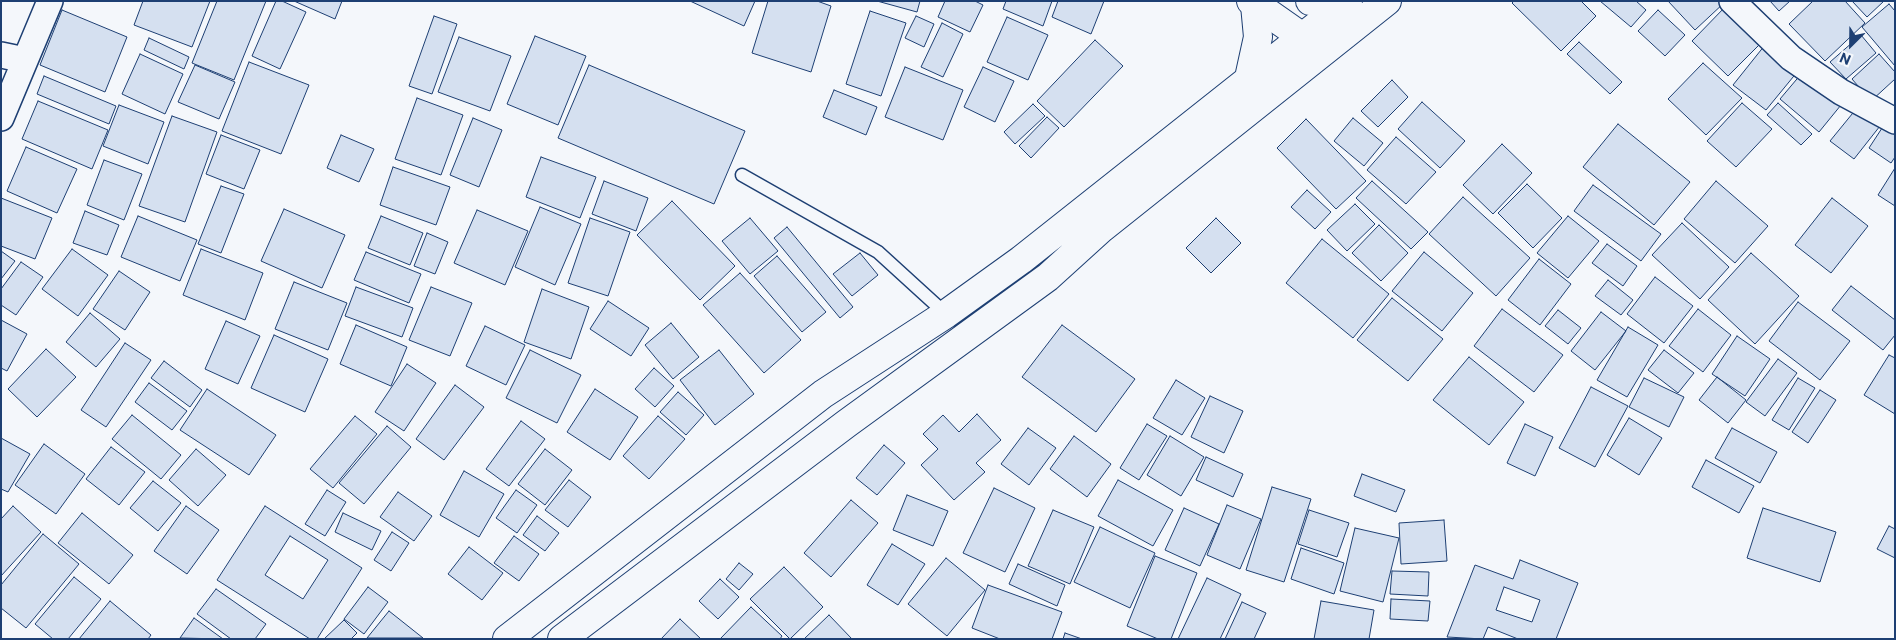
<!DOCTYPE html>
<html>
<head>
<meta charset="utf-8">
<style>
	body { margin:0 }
	#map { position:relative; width:1896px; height:640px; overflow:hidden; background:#f4f7fb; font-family:Commissioner,sans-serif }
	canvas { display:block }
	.frame { position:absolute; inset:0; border:2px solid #1d3f73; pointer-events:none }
	.north { position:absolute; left:1826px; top:20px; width:50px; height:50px; -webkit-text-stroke:4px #f4f7fb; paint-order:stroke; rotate:203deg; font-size:14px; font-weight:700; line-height:20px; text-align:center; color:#1d3f73 }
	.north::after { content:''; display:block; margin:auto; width:18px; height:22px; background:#1d3f73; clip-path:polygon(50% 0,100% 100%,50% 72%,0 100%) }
</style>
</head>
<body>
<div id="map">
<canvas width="1896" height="640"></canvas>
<div class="frame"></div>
<div class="north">N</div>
</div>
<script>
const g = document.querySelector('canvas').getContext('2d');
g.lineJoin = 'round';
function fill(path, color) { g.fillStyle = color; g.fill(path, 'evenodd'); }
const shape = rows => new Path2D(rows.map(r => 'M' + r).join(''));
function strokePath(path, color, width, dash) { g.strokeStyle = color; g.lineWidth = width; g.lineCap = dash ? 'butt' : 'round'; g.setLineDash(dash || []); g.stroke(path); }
const building = shape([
	[143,1,210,1,192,47,134,25,143,1],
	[217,1,266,1,234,80,192,63,217,1],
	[276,1,282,1,306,12,280,69,252,56,276,1],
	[294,1,342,1,335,19,294,1],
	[690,1,755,1,744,26,690,1],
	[768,1,817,1,831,6,811,72,752,53,768,1],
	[877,1,920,1,917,12,877,1],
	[945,1,975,1,983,5,970,32,938,17,945,1],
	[1006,1,1052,1,1043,26,1003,9,1006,1],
	[1058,1,1104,1,1091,34,1052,17,1058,1],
	[1514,1,1581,1,1596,16,1561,51,1512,3,1514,1],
	[1600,1,1636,1,1646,10,1631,27,1600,1],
	[1668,1,1725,1,1725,2,1695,30,1668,1],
	[1770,1,1790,1,1779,11,1770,1],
	[1813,1,1845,1,1865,23,1825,61,1789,24,1813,1],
	[1852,1,1884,1,1867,17,1852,1],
	[1889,4,1895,11,1895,66,1862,27,1889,4],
	[1727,5,1764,40,1728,76,1692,41,1727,5],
	[62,10,127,37,105,92,40,65,62,10],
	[1658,10,1685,35,1665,56,1638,31,1658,10],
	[870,11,906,23,881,96,846,84,870,11],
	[434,16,457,24,432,94,409,86,434,16],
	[916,16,934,24,924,47,905,38,916,16],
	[1007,17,1048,35,1028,80,987,62,1007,17],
	[942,23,963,34,943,77,921,67,942,23],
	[1861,35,1876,53,1846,79,1830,62,1861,35],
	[535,36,586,56,558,125,507,104,535,36],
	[459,37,511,56,490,111,438,92,459,37],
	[149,38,189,57,184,69,144,50,149,38],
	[1095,40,1123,66,1064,127,1037,101,1095,40],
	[1579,42,1622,82,1610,94,1567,54,1579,42],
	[1765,45,1798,71,1766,110,1733,85,1765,45],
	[140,54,183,74,165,114,122,94,140,54],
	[1879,54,1895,72,1895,79,1871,101,1852,79,1879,54],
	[249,62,309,85,281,154,222,131,249,62],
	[1703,63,1742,98,1706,135,1668,99,1703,63],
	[195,65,235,82,219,119,178,102,195,65],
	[589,65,745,131,714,204,558,138,589,65],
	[905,67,963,90,943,140,885,117,905,67],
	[983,67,1014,81,995,122,964,107,983,67],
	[1802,73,1841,105,1819,132,1780,99,1802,73],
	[44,76,116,106,109,124,37,94,44,76],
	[1392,80,1408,97,1378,127,1361,111,1392,80],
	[834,90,877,107,866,135,823,117,834,90],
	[417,98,463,115,441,175,395,159,417,98],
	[38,101,108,130,92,169,22,139,38,101],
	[1422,102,1465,141,1440,168,1398,129,1422,102],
	[1742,103,1772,129,1736,167,1707,141,1742,103],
	[1778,103,1812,134,1801,145,1767,115,1778,103],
	[1033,104,1045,116,1015,144,1004,132,1033,104],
	[119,105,164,122,148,164,103,146,119,105],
	[1857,108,1880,126,1854,159,1830,141,1857,108],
	[172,116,217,132,185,222,139,206,172,116],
	[1047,117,1059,128,1031,158,1019,146,1047,117],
	[473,118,502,130,479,187,450,175,473,118],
	[1353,118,1383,143,1364,166,1334,141,1353,118],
	[1306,119,1366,181,1336,209,1277,148,1306,119],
	[1886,122,1895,128,1895,157,1891,163,1869,148,1886,122],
	[1618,124,1690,182,1654,225,1583,167,1618,124],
	[221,135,260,150,244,189,206,174,221,135],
	[341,135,374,149,359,182,327,168,341,135],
	[1396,137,1436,172,1406,204,1367,170,1396,137],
	[1502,144,1532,173,1493,214,1463,185,1502,144],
	[26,147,77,169,57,213,7,191,26,147],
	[541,157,596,177,580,218,526,197,541,157],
	[104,160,142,174,124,220,87,205,104,160],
	[393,167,450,187,436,225,380,205,393,167],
	[1895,168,1895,206,1878,195,1895,168],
	[604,181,648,198,636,231,592,214,604,181],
	[1372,181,1428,232,1411,249,1356,198,1372,181],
	[1716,181,1768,226,1735,263,1684,219,1716,181],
	[1527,184,1562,218,1533,248,1498,213,1527,184],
	[1593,185,1661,234,1641,261,1574,211,1593,185],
	[221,186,244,194,221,253,198,244,221,186],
	[1307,190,1331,212,1315,229,1291,207,1307,190],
	[1463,197,1530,258,1496,296,1429,234,1463,197],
	[1,198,52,218,35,259,1,246,1,198],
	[1832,198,1868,226,1831,273,1795,245,1832,198],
	[672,201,735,266,700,300,637,235,672,201],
	[1355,204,1375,224,1347,251,1327,230,1355,204],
	[540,207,581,224,555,285,515,267,540,207],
	[284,209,345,235,322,288,261,261,284,209],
	[477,210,528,231,505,285,454,263,477,210],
	[85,211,119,225,107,255,73,243,85,211],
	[138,216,197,240,180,281,121,257,138,216],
	[381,216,423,233,410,265,368,248,381,216],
	[1568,216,1599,241,1568,278,1537,253,1568,216],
	[590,218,630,232,608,296,568,283,590,218],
	[750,218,778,251,750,274,722,241,750,218],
	[1216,218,1241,243,1211,273,1186,248,1216,218],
	[1682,223,1729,267,1700,299,1652,255,1682,223],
	[1379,225,1408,253,1381,281,1352,253,1379,225],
	[787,227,853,307,840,318,774,238,787,227],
	[427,233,448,242,435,274,414,266,427,233],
	[1322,239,1389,294,1353,338,1286,283,1322,239],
	[1607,244,1637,266,1623,286,1592,263,1607,244],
	[72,249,108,275,78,316,42,289,72,249],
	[201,249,263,273,245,320,183,295,201,249],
	[1,251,15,261,1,279,1,251],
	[366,252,421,274,409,303,354,280,366,252],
	[1424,252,1473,293,1442,331,1392,291,1424,252],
	[860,253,878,275,852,296,833,274,860,253],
	[1751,253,1799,296,1755,344,1708,300,1751,253],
	[777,256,826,312,802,332,754,276,777,256],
	[1539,259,1571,284,1540,325,1508,300,1539,259],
	[21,262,43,277,16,315,1,305,1,289,21,262],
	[119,271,150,292,125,330,93,309,119,271],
	[740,273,801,340,764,373,703,305,740,273],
	[1655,277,1693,306,1664,343,1627,314,1655,277],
	[1608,280,1633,300,1621,315,1595,296,1608,280],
	[294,282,347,303,328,350,275,329,294,282],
	[1851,286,1895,320,1895,335,1883,350,1832,310,1851,286],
	[356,287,413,308,402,337,345,316,356,287],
	[431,287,472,303,450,356,409,340,431,287],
	[542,289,589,307,571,359,524,342,542,289],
	[1392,298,1443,339,1408,381,1357,340,1392,298],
	[608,301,649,328,631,356,590,329,608,301],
	[1798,302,1850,341,1820,380,1769,341,1798,302],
	[1502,309,1563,355,1534,392,1474,346,1502,309],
	[1698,309,1731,335,1703,372,1669,346,1698,309],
	[1558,310,1581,328,1568,344,1545,326,1558,310],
	[1601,312,1626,331,1595,370,1571,351,1601,312],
	[90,313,120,339,96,367,66,342,90,313],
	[1,320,27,334,7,371,1,368,1,320],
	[226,321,260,336,238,384,205,369,226,321],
	[671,323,699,357,673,379,645,345,671,323],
	[356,325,407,347,391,386,340,364,356,325],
	[1062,325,1135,379,1096,432,1022,377,1062,325],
	[485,326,525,345,506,385,466,366,485,326],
	[1628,327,1658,345,1627,397,1597,380,1628,327],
	[274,335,328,359,305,412,251,388,274,335],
	[1737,336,1770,359,1745,396,1712,374,1737,336],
	[125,343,151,360,106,427,81,410,125,343],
	[46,349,76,377,37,417,8,389,46,349],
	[530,350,581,375,557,423,506,398,530,350],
	[719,350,754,394,715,425,680,380,719,350],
	[1664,350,1694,373,1678,393,1648,370,1664,350],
	[1889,355,1895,358,1895,414,1864,395,1889,355],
	[1469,357,1524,402,1489,445,1433,400,1469,357],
	[1778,359,1797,373,1765,416,1746,402,1778,359],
	[164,361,202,390,190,407,151,378,164,361],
	[407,364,436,383,404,431,375,412,407,364],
	[654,368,674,386,655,407,635,389,654,368],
	[1717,377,1746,400,1728,423,1699,400,1717,377],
	[1644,378,1684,397,1669,427,1629,407,1644,378],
	[1798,378,1815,388,1789,430,1772,420,1798,378],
	[1176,380,1205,398,1182,435,1153,418,1176,380],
	[149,383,187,411,172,430,135,402,149,383],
	[455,385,484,407,444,460,416,439,455,385],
	[1591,387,1628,406,1595,467,1559,448,1591,387],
	[207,389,276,435,249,475,180,430,207,389],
	[595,389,638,417,610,460,567,432,595,389],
	[1820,390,1836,400,1808,443,1792,432,1820,390],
	[678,392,704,415,686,435,660,412,678,392],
	[1210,396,1243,411,1224,453,1191,437,1210,396],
	[977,414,1001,440,976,463,985,472,954,500,921,465,938,449,923,434,943,415,959,432,977,414],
	[132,415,181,455,161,479,112,439,132,415],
	[355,416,377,434,333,488,310,469,355,416],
	[658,416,685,439,649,479,623,456,658,416],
	[1629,418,1662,438,1639,475,1607,455,1629,418],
	[521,421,545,439,509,486,486,469,521,421],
	[1147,424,1167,436,1139,480,1120,468,1147,424],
	[1525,424,1553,437,1535,476,1507,463,1525,424],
	[387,426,411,447,364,504,339,483,387,426],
	[1028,428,1056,448,1029,485,1001,464,1028,428],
	[1732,428,1777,452,1760,483,1715,458,1732,428],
	[1074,436,1111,464,1087,497,1050,469,1074,436],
	[1170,436,1204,457,1181,496,1147,475,1170,436],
	[1,438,30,454,8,492,1,489,1,438],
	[44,444,85,474,56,514,15,485,44,444],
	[884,445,905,463,877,495,856,478,884,445],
	[111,447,145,472,119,505,86,479,111,447],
	[196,449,226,475,198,506,169,480,196,449],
	[545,449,572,470,545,505,518,484,545,449],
	[1206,457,1243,474,1233,497,1196,480,1206,457],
	[1706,460,1754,486,1739,513,1692,487,1706,460],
	[464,471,504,494,479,537,440,515,464,471],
	[1362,474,1405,490,1396,512,1354,496,1362,474],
	[569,480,591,497,568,527,545,510,569,480],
	[1118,480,1173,510,1153,546,1098,516,1118,480],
	[153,481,181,503,158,531,130,508,153,481],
	[1272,487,1311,499,1284,582,1246,570,1272,487],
	[994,488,1035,508,1005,572,963,553,994,488],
	[327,490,346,502,325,536,305,524,327,490],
	[516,490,537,505,517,533,496,518,516,490],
	[398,492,432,516,414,541,380,517,398,492],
	[907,495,948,511,933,546,893,530,907,495],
	[851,500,878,523,831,577,804,553,851,500],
	[1227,505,1261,519,1240,569,1207,555,1227,505],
	[13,506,41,532,1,576,1,519,13,506],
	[186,506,219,530,187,574,154,551,186,506],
	[265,506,362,568,317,639,310,639,217,580,265,506],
	[290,536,328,560,303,599,265,575,290,536],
	[1184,508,1219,524,1200,566,1165,550,1184,508],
	[1763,508,1836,532,1820,582,1747,558,1763,508],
	[1053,510,1094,527,1070,584,1028,566,1053,510],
	[1309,510,1349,523,1337,557,1298,544,1309,510],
	[82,513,133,555,109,584,58,543,82,513],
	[343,513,381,531,372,550,335,532,343,513],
	[537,516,559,533,545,551,523,535,537,516],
	[1444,520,1447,561,1401,564,1399,523,1444,520],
	[1889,526,1895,529,1895,558,1877,549,1889,526],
	[1100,527,1155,553,1130,608,1074,582,1100,527],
	[1355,528,1399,538,1383,602,1340,591,1355,528],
	[392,532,409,543,391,571,374,560,392,532],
	[43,534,79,564,26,628,1,608,1,585,43,534],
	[514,536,539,554,519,581,494,563,514,536],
	[892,544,925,564,898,605,867,585,892,544],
	[469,547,503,573,482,600,448,574,469,547],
	[1301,548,1344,563,1334,594,1291,579,1301,548],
	[1155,556,1197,573,1171,639,1158,639,1127,626,1155,556],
	[946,558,985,590,947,636,908,604,946,558],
	[1520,560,1578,583,1556,639,1518,639,1488,627,1483,639,1447,637,1475,565,1513,579,1520,560],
	[1504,587,1540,600,1532,622,1496,610,1504,587],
	[739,563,753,574,739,590,726,579,739,563],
	[1018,564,1065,585,1057,606,1009,584,1018,564],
	[784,567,823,607,790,639,750,599,784,567],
	[1392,571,1429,572,1428,596,1390,594,1392,571],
	[74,577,101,599,68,639,53,639,35,624,74,577],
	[1207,578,1241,594,1220,639,1178,639,1207,578],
	[720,579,739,597,718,619,699,601,720,579],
	[988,585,1062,612,1052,639,1000,639,972,628,988,585],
	[368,587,388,602,364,634,344,619,368,587],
	[216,589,266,624,255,639,231,639,197,614,216,589],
	[1391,599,1430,601,1428,621,1390,619,1391,599],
	[110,601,151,635,148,639,79,639,110,601],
	[1321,601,1374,610,1369,639,1314,639,1321,601],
	[1242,602,1266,613,1254,639,1225,639,1242,602],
	[751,607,782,636,780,639,720,639,751,607],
	[389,611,423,638,367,638,389,611],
	[829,615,852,639,804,639,829,615],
	[194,618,223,639,180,638,194,618],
	[680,619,701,639,661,639,680,619],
	[344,620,357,633,351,639,324,639,344,620],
	[1065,633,1082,639,1063,639,1065,633]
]);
const service = shape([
	[742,175,878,252,946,314]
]);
const minor = shape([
	[1732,1,1791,58,1841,92,1895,121],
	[1,55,25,60],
	[1,118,50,1]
]);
const secondary = shape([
	[1251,1,1301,36],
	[1310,1,1342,6]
]);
const primary = shape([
	[1249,78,1258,37,1255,5],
	[507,639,823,394,946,314,1021,260,1348,1],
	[562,639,846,424,1048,277,1102,228,1387,1]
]);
fill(building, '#d5e0f0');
strokePath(building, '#1d3f73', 1);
strokePath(service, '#1d3f73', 15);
strokePath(minor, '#1d3f73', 28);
strokePath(secondary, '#1d3f73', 30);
strokePath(primary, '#1d3f73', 30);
strokePath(service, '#f4f7fb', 12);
strokePath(minor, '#f4f7fb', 25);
strokePath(secondary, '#f4f7fb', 28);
strokePath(primary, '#f4f7fb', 28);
</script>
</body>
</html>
